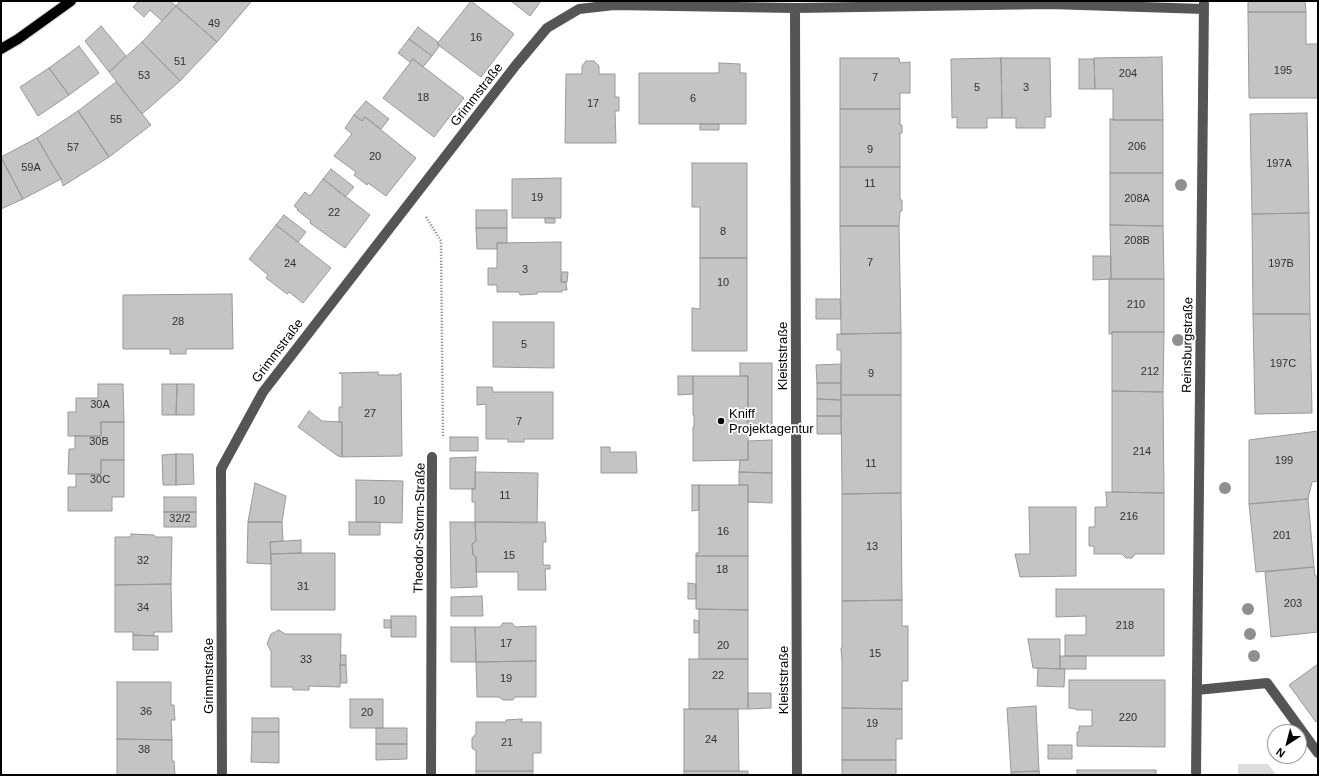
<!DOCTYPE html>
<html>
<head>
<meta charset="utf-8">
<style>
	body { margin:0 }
	#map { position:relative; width:1319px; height:776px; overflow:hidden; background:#fff; font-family:Arial,sans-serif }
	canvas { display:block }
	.frame { position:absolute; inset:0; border:2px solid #000; pointer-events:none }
	.north { position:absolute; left:1267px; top:724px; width:40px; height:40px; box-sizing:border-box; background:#fff; border:1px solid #999; border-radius:50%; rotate:216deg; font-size:11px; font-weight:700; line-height:16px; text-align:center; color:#000 }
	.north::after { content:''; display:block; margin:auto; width:14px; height:18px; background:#000; clip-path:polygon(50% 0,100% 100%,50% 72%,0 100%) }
</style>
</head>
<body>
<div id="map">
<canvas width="1319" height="776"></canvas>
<div class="frame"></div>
<div class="north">N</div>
</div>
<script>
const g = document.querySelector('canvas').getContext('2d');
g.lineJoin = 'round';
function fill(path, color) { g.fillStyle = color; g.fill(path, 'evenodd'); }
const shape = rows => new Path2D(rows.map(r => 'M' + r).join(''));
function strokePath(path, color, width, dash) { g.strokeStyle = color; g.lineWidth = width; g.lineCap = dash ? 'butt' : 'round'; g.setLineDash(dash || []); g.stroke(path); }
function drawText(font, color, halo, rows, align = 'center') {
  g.font = font + ' Arial,sans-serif'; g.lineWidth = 3.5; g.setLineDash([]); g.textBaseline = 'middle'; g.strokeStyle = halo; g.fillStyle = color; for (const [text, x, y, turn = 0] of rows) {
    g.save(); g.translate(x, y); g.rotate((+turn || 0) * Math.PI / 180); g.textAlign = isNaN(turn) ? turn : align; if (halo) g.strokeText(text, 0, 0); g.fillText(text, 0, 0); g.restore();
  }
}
const green = shape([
	[1238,764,1268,764,1276,775,1238,775]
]);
const building = shape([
	[139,1,170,1,176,6,162,21,150,10,144,17,133,7,139,1],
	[180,1,250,1,251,2,217,42,176,6,180,1],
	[471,1,514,34,481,77,437,44,471,1],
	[511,1,541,1,530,16,511,1],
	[1248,1,1305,1,1306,12,1248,12,1248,1],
	[176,6,217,42,180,81,142,42,176,6],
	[1248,12,1306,12,1306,44,1318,44,1318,98,1249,98,1248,12],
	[101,26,126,56,109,72,85,41,101,26],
	[418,27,438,42,437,44,440,45,432,56,409,39,418,27],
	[409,39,432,56,423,67,413,59,410,62,398,53,409,39],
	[142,42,180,81,142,114,109,72,142,42],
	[79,46,99,73,69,95,49,68,79,46],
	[1162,57,1163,120,1113,120,1113,89,1095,89,1094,58,1162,57],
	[840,58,899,58,900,63,910,62,910,93,900,93,900,109,840,109,840,58],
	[1001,58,1050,58,1051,117,1045,117,1045,128,1016,128,1016,118,1002,118,1001,58],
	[1001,58,1002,118,987,118,987,128,957,128,957,117,952,118,951,59,1001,58],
	[413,59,464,98,434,137,383,98,413,59],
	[1079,59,1094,59,1095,89,1079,89,1079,59],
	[586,61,594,61,599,66,599,74,615,74,615,97,619,97,619,111,615,111,616,143,565,143,566,74,582,74,582,66,586,61],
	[719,63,740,64,740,73,746,73,746,124,639,124,639,73,719,73,719,63],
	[49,68,69,95,38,116,20,87,49,68],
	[116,82,151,125,109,157,78,111,116,82],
	[366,101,389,119,381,129,365,117,362,121,354,115,366,101],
	[840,109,900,109,900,125,902,125,902,133,900,133,900,167,840,167,840,109],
	[78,111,109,157,63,186,61,179,37,138,78,111],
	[1307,113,1309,213,1252,214,1250,114,1307,113],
	[354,115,362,121,365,117,416,158,386,196,368,183,367,185,354,175,356,172,334,156,352,134,345,128,354,115],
	[1110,119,1113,119,1113,120,1163,120,1163,173,1110,173,1110,119],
	[700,124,719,124,719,130,700,130,700,124],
	[37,138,61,179,23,199,1,157,37,138],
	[1,157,23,199,1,209,1,157],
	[692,163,747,163,747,258,700,258,700,207,692,207,692,163],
	[840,167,900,167,900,200,902,200,902,211,900,211,899,226,840,226,840,167],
	[331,169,354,187,345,197,323,179,331,169],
	[1110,173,1163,173,1163,226,1110,225,1110,173],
	[561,178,561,218,512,218,512,179,561,178],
	[323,179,370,215,345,248,310,223,311,221,297,210,298,209,294,206,305,192,310,196,323,179],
	[476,210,507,210,507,228,476,228,476,210],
	[1309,213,1310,314,1253,314,1252,214,1309,213],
	[284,215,306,232,298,242,276,225,284,215],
	[545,218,555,218,555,223,545,223,545,218],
	[276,225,331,268,303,303,289,292,287,294,266,278,268,275,249,259,276,225],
	[1110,225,1163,226,1164,279,1111,279,1110,225],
	[840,226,899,226,901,333,841,334,840,226],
	[476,228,507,228,507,243,497,243,497,249,477,249,476,228],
	[561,242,561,282,566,282,567,290,562,290,562,292,537,292,537,294,520,295,519,292,497,292,497,285,488,285,488,268,497,268,497,243,561,242],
	[1093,256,1111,256,1111,279,1093,280,1093,256],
	[700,258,747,258,747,351,692,351,692,308,700,309,700,258],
	[562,272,568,272,567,282,561,282,562,272],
	[1109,279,1164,279,1164,332,1112,332,1112,334,1109,334,1109,279],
	[232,294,233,349,186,349,186,354,170,354,170,349,123,349,123,295,232,294],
	[816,299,840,299,841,319,816,319,816,299],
	[1253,314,1310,314,1312,413,1255,414,1253,314],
	[493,322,554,322,554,368,493,367,493,322],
	[1112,332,1164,332,1163,392,1112,391,1112,332],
	[901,333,901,395,841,395,841,350,837,350,837,334,901,333],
	[740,363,772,363,772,427,748,427,748,376,740,376,740,363],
	[841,364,841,383,817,383,816,365,841,364],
	[378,372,378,375,399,375,399,374,401,373,402,456,342,457,342,422,339,422,339,407,342,407,342,374,339,373,378,372],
	[678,376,693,376,693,394,678,395,678,376],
	[693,376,748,376,748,460,693,461,693,427,694,427,694,415,693,415,693,376],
	[817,383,841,383,841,400,817,399,817,383],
	[98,384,123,384,124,422,101,422,101,436,68,436,68,412,76,412,76,398,98,398,98,384],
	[162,384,177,384,176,415,162,415,162,384],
	[177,384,194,384,194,415,176,415,177,384],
	[477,387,492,387,493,392,553,392,553,439,524,439,524,442,508,442,508,439,486,439,486,404,477,405,477,387],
	[1112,391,1163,392,1164,493,1112,492,1112,391],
	[841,395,901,395,901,493,842,494,841,395],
	[817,399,841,400,841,416,817,416,817,399],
	[309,411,322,421,342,422,342,457,338,456,298,427,309,411],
	[817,416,841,416,841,434,817,434,817,416],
	[101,422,124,422,124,460,101,460,101,474,68,474,69,449,75,449,75,436,101,436,101,422],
	[1318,431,1318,481,1312,482,1308,499,1249,504,1249,440,1318,431],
	[450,437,478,437,478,451,450,451,450,437],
	[772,440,772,473,739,472,740,460,748,460,748,441,772,440],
	[601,447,610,447,610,452,636,452,637,473,601,473,601,447],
	[176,454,193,454,194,484,176,485,176,454],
	[176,454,176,485,163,485,162,455,176,454],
	[476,457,475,489,450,489,450,458,476,457],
	[101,460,124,460,124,497,112,497,112,511,68,511,68,487,76,487,76,474,101,474,101,460],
	[475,472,538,473,537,523,475,522,475,502,472,502,472,489,475,489,475,472],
	[739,472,772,473,772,503,748,502,748,485,739,485,739,472],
	[356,480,403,481,402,523,356,522,356,480],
	[255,483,286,496,282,522,248,522,255,483],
	[692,485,699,485,699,510,692,511,692,485],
	[699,485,748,485,748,556,696,556,696,553,699,553,699,485],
	[1106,492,1164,493,1164,554,1135,554,1132,558,1126,558,1122,554,1094,554,1094,546,1089,546,1089,527,1095,527,1095,507,1107,507,1106,492],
	[901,493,902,600,842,601,842,494,901,493],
	[164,497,196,497,196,512,164,512,164,497],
	[1308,499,1314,567,1256,572,1249,504,1308,499],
	[1029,507,1076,507,1076,576,1020,577,1015,554,1030,554,1029,507],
	[164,512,196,512,196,527,164,527,164,512],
	[248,522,282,522,283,541,270,542,271,564,247,563,248,522],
	[349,522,380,522,380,535,349,535,349,522],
	[450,522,475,522,476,541,472,544,473,555,476,557,477,587,451,588,450,522],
	[475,522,545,522,546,542,543,542,543,565,550,565,550,569,545,569,546,590,518,590,518,572,476,572,476,557,473,555,472,544,476,541,475,522],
	[131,534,154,535,155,537,172,537,171,584,115,585,115,537,131,537,131,534],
	[301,540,301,553,271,554,270,542,301,540],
	[301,553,335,553,335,610,271,610,271,554,301,553],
	[696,556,748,556,748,610,696,609,696,556],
	[1314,567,1315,576,1318,576,1318,632,1271,637,1265,572,1314,567],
	[688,583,696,584,696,599,688,599,688,583],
	[171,584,172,632,154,632,154,636,133,635,133,632,115,632,115,585,171,584],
	[1056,589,1164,589,1164,656,1065,656,1065,635,1086,635,1086,616,1056,617,1056,589],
	[482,596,483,616,451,616,451,597,482,596],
	[902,600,902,626,908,626,908,681,902,681,902,709,842,708,842,661,841,648,842,648,842,601,902,600],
	[699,609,748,610,748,659,699,659,699,609],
	[391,616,416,616,416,637,391,637,391,616],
	[384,620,391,620,391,628,384,628,384,620],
	[694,620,699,621,699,633,694,633,694,620],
	[503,623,512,623,515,627,536,626,536,661,476,662,475,627,500,627,503,623],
	[451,627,475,627,476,662,451,662,451,627],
	[279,630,285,634,341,634,340,687,309,686,309,690,293,690,293,687,271,687,271,651,267,644,271,634,279,630],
	[133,635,158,636,158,650,133,650,133,635],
	[1028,639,1060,639,1060,669,1033,668,1028,639],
	[341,655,346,655,346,665,340,665,341,655],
	[1060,656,1086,656,1086,669,1060,669,1060,656],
	[689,659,748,659,748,709,689,709,689,659],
	[536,661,536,697,515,697,513,700,503,700,499,697,477,697,476,662,536,661],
	[1318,664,1318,720,1316,722,1289,685,1318,664],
	[340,665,346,665,347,683,341,683,340,665],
	[1038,668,1065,669,1064,687,1037,686,1038,668],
	[1069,680,1165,680,1165,747,1077,746,1077,732,1079,732,1079,726,1092,726,1092,710,1076,710,1076,709,1069,708,1069,680],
	[117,682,171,682,171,705,174,705,175,720,171,720,172,740,117,739,117,682],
	[748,693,771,693,771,708,748,709,748,693],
	[350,699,383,699,383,728,350,728,350,699],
	[1036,706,1039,771,1011,772,1007,708,1036,706],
	[842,708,902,709,902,739,896,739,896,760,842,760,842,708],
	[684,709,738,709,739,771,684,771,684,709],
	[252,718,279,718,279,732,252,732,252,718],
	[522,719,521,722,541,722,541,753,533,753,533,771,476,771,476,751,472,748,472,738,476,734,476,722,506,722,506,720,522,719],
	[376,728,407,728,407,744,376,744,376,728],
	[252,732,279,732,279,763,251,762,252,732],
	[117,739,172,740,172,761,174,761,175,775,117,775,117,739],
	[376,744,407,744,407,759,376,760,376,744],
	[1048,745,1072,745,1072,759,1048,759,1048,745],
	[842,760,896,760,896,775,842,775,842,760],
	[1077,770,1156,770,1156,775,1077,775,1077,770],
	[476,771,533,771,533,775,476,775,476,771],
	[684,771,748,771,748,775,684,775,684,771],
	[1039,771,1040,775,1011,775,1011,772,1039,771]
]);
const path = shape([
	[426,217,441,241,443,438]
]);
const minor = shape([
	[795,8,797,775],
	[1197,690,1267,683,1318,753],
	[222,775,221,469,263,392,516,65,547,28,579,9,614,5,795,8,1050,4,1204,9],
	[431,775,432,457],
	[1196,775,1204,1]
]);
const major = shape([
	[1,49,18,39,71,1]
]);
const trees = [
	[1181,185],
	[1178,340],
	[1225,488],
	[1248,609],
	[1250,634],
	[1254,656]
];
const markers = [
	[721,421,4,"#000"]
];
const numberNames = [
	["49",214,24],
	["16",476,38],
	["51",180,62],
	["195",1283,71],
	["204",1128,74],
	["53",144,76],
	["7",875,78],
	["5",977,88],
	["3",1026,88],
	["18",423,98],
	["6",693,99],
	["17",593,104],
	["55",116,120],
	["206",1137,147],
	["57",73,148],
	["9",870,150],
	["20",375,157],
	["197A",1279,164],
	["59A",31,168],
	["11",870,184],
	["19",537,198],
	["208A",1137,199],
	["22",334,213],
	["8",723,232],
	["208B",1137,241],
	["7",870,263],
	["24",290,264],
	["197B",1281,264],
	["3",525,270],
	["10",723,283],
	["210",1136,305],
	["28",178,322],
	["5",524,345],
	["197C",1283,364],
	["212",1150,372],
	["9",871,374],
	["30A",100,405],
	["27",370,414],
	["7",519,422],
	["30B",99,442],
	["214",1142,452],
	["199",1284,461],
	["11",871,464],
	["30C",100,480],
	["11",505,496],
	["10",379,501],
	["216",1129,517],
	["32/2",180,519],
	["16",723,532],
	["201",1282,536],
	["13",872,547],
	["15",509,556],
	["32",143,561],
	["18",722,570],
	["31",303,587],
	["203",1293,604],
	["34",143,608],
	["218",1125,626],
	["17",506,644],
	["20",723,646],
	["15",875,654],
	["33",306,660],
	["22",718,676],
	["19",506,679],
	["36",146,712],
	["20",367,713],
	["220",1128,718],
	["19",872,724],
	["24",711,740],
	["21",507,743],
	["38",144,750]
];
const streetNames = [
	["Grimmstraße",477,95,-52],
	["Reinsburgstraße",1188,345,-89],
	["Grimmstraße",278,351,-53],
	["Kleiststraße",783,356,-90],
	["Theodor-Storm-Straße",420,528,-89],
	["Grimmstraße",209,676,-90],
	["Kleiststraße",784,680,-90]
];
const poiNames = [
	["Kniff",729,414],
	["Projektagentur",729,429]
];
fill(green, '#dcdcdc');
fill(building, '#c4c4c4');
strokePath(building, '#999', 1);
strokePath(major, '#dbdbdb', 12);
strokePath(path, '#777', 2.5, [1, 2]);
strokePath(minor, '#555', 10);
strokePath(major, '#000', 10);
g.fillStyle = '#8f8f8f';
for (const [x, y] of trees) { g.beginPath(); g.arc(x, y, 6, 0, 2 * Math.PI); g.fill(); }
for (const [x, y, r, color] of markers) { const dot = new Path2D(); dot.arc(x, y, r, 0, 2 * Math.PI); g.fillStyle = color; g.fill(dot); strokePath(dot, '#fff', 1.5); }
drawText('11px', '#313131', null, numberNames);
drawText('13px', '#000', '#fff', streetNames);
drawText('13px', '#000', '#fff', poiNames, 'left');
</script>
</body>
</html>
